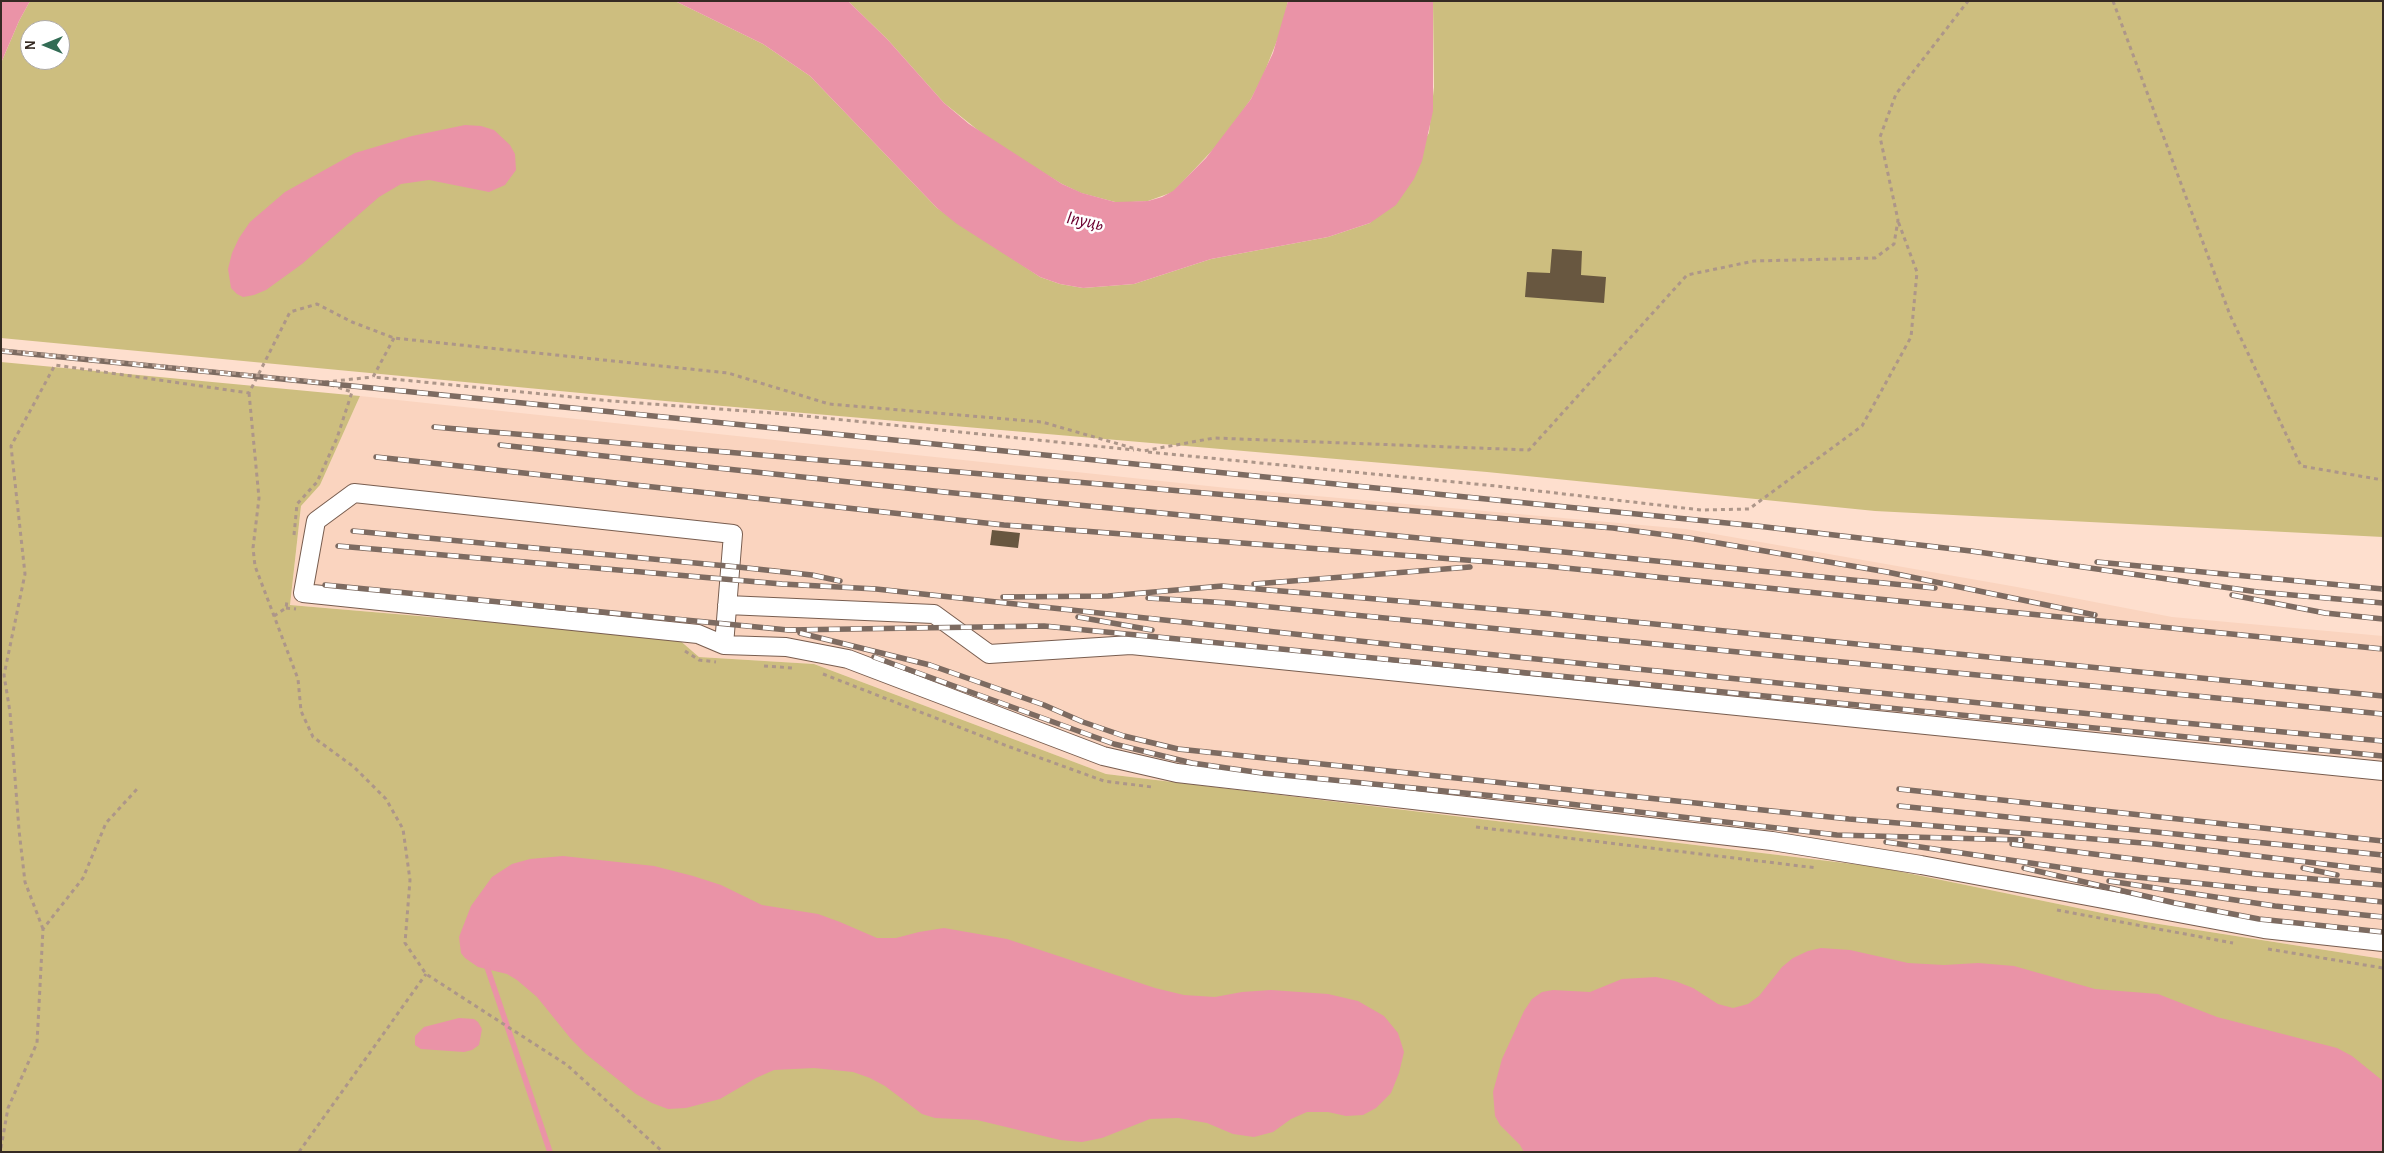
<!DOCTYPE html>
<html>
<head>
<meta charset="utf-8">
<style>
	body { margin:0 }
	#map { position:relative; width:2384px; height:1153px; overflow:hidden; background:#fedfce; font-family:"Alegreya Sans",sans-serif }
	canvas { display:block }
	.frame { position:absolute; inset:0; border:2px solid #352a23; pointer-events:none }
	.north { position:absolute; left:20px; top:20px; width:50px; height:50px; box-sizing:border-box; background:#fff; border:1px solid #aeaaa7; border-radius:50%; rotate:270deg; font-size:14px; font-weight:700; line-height:20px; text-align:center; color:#352a23 }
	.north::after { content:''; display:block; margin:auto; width:18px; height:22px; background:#336c55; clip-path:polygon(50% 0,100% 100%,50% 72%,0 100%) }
</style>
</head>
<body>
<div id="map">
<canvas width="2384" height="1153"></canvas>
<div class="frame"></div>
<div class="north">N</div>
</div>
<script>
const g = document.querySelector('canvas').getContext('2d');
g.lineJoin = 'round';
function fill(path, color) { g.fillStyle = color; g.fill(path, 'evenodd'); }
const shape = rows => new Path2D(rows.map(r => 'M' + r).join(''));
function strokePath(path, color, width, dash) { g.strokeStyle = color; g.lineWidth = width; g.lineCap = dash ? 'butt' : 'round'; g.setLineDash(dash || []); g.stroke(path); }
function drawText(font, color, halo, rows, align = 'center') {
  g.font = font + ' "Alegreya Sans",sans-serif'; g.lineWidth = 5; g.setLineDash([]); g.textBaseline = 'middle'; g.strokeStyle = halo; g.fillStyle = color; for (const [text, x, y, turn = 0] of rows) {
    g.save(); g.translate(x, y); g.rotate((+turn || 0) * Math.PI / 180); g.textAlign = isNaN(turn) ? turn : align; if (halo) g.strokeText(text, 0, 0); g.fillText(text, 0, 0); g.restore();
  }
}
const built = shape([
	[360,396,1227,488,1686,529,2017,587,2172,617,2383,636,2383,959,2146,922,1878,867,1106,774,814,664,699,657,677,638,290,605,301,506,320,485]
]);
const green = shape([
	[30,1,675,1,763,44,810,76,937,208,1040,277,1060,284,1083,288,1134,284,1211,259,1328,237,1370,223,1429,133,1434,87,1433,1,2383,1,2383,537,1875,511,1487,472,665,401,1,338,1,63,19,21],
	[30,30,60,30,60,60,30,60],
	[848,1,1288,1,1282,28,1263,76,1251,99,1223,139,1173,192,1148,201,1131,202,1115,202,1081,193,1062,184,994,143,944,103,888,40],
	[1,362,360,396,320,485,301,506,290,605,677,638,699,657,814,664,1106,774,1878,867,2146,922,2383,959,2383,1152,1,1152]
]);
const water = shape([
	[1,1,30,1,19,21,1,63],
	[675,1,848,1,888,40,944,103,969,124,1062,184,1082,193,1115,202,1148,201,1162,197,1173,191,1206,158,1251,99,1273,53,1288,1,1433,1,1433,111,1422,161,1414,179,1396,205,1370,223,1328,237,1211,259,1134,284,1083,288,1060,284,1040,277,957,224,937,208,810,76,763,44],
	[465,125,481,126,494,130,510,145,515,154,516,170,505,185,489,192,429,180,401,184,379,197,302,264,266,290,254,295,243,297,237,294,231,288,228,269,232,253,239,238,250,222,285,192,355,153,412,136],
	[563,856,654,866,693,876,721,885,762,905,818,914,840,922,877,938,896,938,919,932,944,928,1007,939,1155,988,1184,995,1215,997,1242,992,1271,990,1328,994,1358,1001,1384,1016,1398,1033,1404,1052,1399,1073,1391,1093,1376,1108,1363,1115,1346,1116,1328,1112,1307,1112,1291,1119,1273,1132,1254,1137,1233,1134,1207,1123,1178,1118,1150,1119,1102,1138,1082,1142,1060,1140,977,1120,935,1118,922,1114,885,1086,870,1078,853,1072,814,1068,774,1070,756,1078,720,1099,686,1108,668,1109,652,1103,636,1094,586,1054,571,1039,537,997,517,980,507,974,478,967,465,958,461,953,459,937,471,906,492,877,512,864,530,859],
	[1821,948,1850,950,1908,963,1944,965,1978,963,2014,966,2095,989,2158,994,2217,1017,2337,1048,2352,1056,2383,1081,2383,1152,1524,1152,1520,1145,1500,1125,1495,1116,1493,1092,1502,1059,1524,1011,1532,999,1542,992,1553,990,1590,992,1622,979,1656,977,1675,981,1693,988,1718,1004,1733,1008,1748,1004,1759,996,1782,967,1793,958,1808,951],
	[459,1018,474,1019,478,1022,482,1029,479,1045,472,1050,464,1052,421,1049,415,1045,415,1036,424,1027]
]);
const stream = shape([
	[485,961,550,1152]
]);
const building = shape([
	[1552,249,1582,251,1581,275,1606,277,1604,303,1525,297,1527,272,1550,273],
	[992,530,1020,533,1018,548,990,545]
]);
const path = shape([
	[2113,1,2230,315,2301,466,2383,480],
	[394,338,373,377,612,401,786,414,1134,450],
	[325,382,373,377],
	[249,393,259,498,253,548,255,566,298,679,301,711,313,737,354,767,386,799,403,829,410,880,405,943,426,974,567,1065,663,1152],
	[1148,452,1496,486,1701,510,1749,509,1862,426,1911,337,1917,272,1898,221],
	[294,535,297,504,317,482,337,438,352,392,322,382],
	[286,608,296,609],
	[274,616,286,608,287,601],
	[685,651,699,660,716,662],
	[764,666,793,668],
	[823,674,1010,747,1104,781,1152,787],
	[1476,827,1817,868],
	[2057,910,2233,943],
	[43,929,25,882,19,830,10,712,4,675,25,574,11,446,55,365,249,393,290,312,317,304,352,322,394,338,728,373,829,404,1042,422,1143,451,1214,438,1529,450,1687,275,1754,261,1875,258,1894,244,1898,220,1880,137,1896,94,1968,1],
	[2268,949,2383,968],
	[1,1148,8,1108,37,1043,43,929,83,878,106,823,138,788],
	[299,1152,426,974]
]);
const minor = shape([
	[727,605,934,614,989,654,1131,645,2383,771],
	[724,645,733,534,354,493,316,521,303,593,698,634,724,645,786,647,848,659,1103,756,1177,773,1772,841,1921,865,2264,929,2383,942]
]);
const rail = shape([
	[1,351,1757,526,1971,551,2258,592,2383,603],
	[434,427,1613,528,1689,538,1887,572,2095,615],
	[500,445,944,492,1935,588],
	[376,457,1004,525,1545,566,2383,649],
	[353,531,738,567,812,575,840,581],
	[338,546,782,584,876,589,1415,647,2162,721,2383,741],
	[2097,562,2383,589],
	[1254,584,1470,567],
	[325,585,788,630,1044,626,2383,756],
	[2232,595,2325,613,2383,619],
	[1003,597,1108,596,1222,586,1553,614,2383,696],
	[1148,598,1229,603,2383,714],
	[1078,617,1152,630],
	[800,633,930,665,1044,705,1083,722,1124,736,1178,749,1849,819,2155,844,2383,871],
	[874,657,1114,744,1192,763,1262,773,1535,800,1837,835,2022,840],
	[1899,789,2383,841],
	[1899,806,2383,855],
	[1886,842,2106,874,2383,902],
	[2012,844,2256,874,2383,885],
	[2024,868,2175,903,2259,919,2383,932],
	[2303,868,2337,875],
	[2109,881,2275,906,2383,917]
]);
const pathBridge = shape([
	[1,350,322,382]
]);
const waterNames = [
	["Іпуць",1085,221,12]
];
fill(built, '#fad4bf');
fill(green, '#cdbe7f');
fill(water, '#ea93a7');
strokePath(stream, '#ea93a7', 5.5);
fill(building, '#685740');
strokePath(minor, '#785d4f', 20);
strokePath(path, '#ad9689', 3, [4, 4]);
strokePath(minor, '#fff', 18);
strokePath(rail, '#7d6b61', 5.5);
strokePath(rail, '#fff', 4, [11]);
strokePath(pathBridge, '#ad9689', 3, [4, 4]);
drawText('italic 19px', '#6d012f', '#fff', waterNames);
</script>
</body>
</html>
